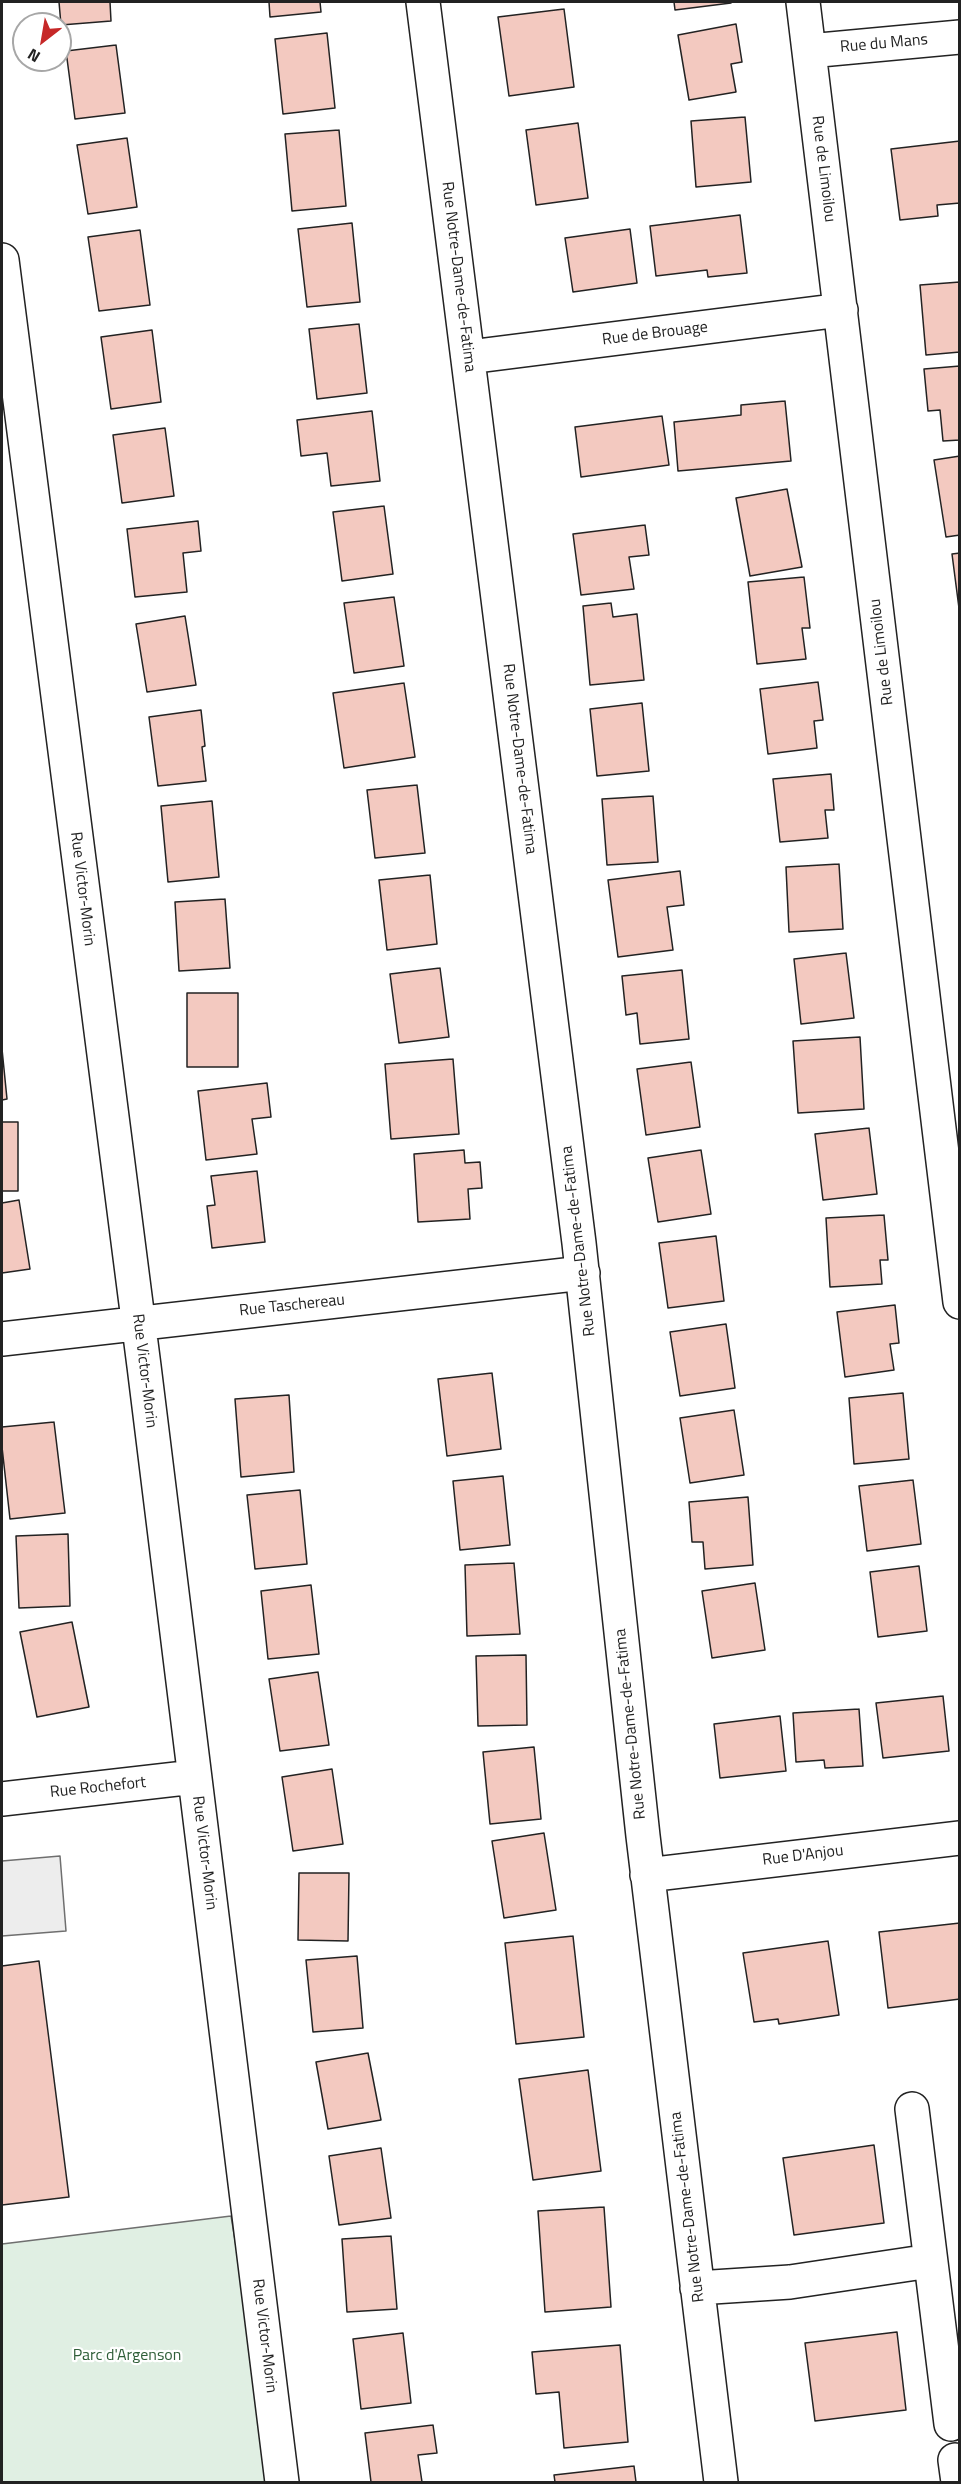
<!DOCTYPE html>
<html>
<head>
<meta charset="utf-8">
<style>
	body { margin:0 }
	#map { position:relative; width:961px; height:2484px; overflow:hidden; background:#fff; font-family:"Titillium Web",sans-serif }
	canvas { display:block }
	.frame { position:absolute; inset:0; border:3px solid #222; pointer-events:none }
	.north { position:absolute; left:12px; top:12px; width:60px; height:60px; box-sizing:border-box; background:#fff; border:2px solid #a7a7a7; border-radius:50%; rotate:211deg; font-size:16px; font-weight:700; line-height:24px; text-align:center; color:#222 }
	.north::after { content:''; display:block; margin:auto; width:21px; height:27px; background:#c62828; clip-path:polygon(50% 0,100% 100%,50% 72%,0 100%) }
</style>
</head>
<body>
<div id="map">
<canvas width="961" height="2484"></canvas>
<div class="frame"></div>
<div class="north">N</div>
</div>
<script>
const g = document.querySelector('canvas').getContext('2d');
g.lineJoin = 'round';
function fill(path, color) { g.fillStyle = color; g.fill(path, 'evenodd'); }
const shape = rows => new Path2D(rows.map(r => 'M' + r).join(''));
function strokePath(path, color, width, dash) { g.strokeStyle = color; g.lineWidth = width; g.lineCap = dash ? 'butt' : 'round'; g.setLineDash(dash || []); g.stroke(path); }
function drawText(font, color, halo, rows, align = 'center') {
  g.font = font + ' "Titillium Web",sans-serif'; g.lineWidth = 4.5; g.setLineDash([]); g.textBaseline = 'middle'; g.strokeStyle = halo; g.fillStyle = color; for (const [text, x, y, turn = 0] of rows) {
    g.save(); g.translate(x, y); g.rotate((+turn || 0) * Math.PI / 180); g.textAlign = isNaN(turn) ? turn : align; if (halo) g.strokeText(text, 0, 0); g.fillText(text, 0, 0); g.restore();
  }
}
const green = shape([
	[231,2216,275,2482,2,2482,2,2244,231,2216]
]);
const parking = shape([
	[60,1856,66,1931,2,1936,2,1861,60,1856]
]);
const building = shape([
	[59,2,110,2,111,21,61,25,59,2],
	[269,2,320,2,321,12,270,17,269,2],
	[674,2,731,2,731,3,675,10,674,2],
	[564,9,574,87,509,96,498,17,564,9],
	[736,24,742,62,731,64,736,92,689,100,678,35,736,24],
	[327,33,335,108,283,114,275,39,327,33],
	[116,45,125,113,75,119,66,51,116,45],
	[745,117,751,182,696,187,691,121,745,117],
	[578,123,588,198,536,205,526,130,578,123],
	[339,130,346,206,292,211,285,134,339,130],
	[127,138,137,207,88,214,77,145,127,138],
	[960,141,960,203,937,205,938,216,900,220,891,149,960,141],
	[740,215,747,273,708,277,707,270,656,276,650,226,740,215],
	[352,223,360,302,307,307,298,229,352,223],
	[630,229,637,283,573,292,565,238,630,229],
	[140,230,150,305,99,311,88,237,140,230],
	[960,282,960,352,926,355,920,285,960,282],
	[359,324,367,393,317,399,309,329,359,324],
	[152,330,161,402,111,409,101,337,152,330],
	[960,366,960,440,943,441,940,410,928,411,924,369,960,366],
	[785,401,791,461,678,471,674,422,741,415,741,405,785,401],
	[372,411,380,481,331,486,327,453,301,456,297,420,372,411],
	[662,416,669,465,581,477,575,427,662,416],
	[165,428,174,496,122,503,113,435,165,428],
	[960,456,960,535,946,537,934,460,960,456],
	[787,489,802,567,750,576,736,498,787,489],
	[384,506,393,574,342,581,333,512,384,506],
	[198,521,201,551,183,553,187,592,135,597,127,529,198,521],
	[645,525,649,555,629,557,634,589,581,595,573,534,645,525],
	[960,553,960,616,952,554,960,553],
	[804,577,810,628,802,628,806,659,757,664,748,582,804,577],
	[394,597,404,666,354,673,344,603,394,597],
	[611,603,613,617,637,614,644,680,590,685,583,606,611,603],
	[185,616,196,685,147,692,136,624,185,616],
	[818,682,823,720,814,721,817,748,768,754,760,689,818,682],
	[404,683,415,757,344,768,333,693,404,683],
	[642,703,649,771,597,776,590,709,642,703],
	[201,710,205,746,202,747,206,781,158,786,149,717,201,710],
	[831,774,834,810,825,810,828,838,780,842,773,779,831,774],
	[417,785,425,853,375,858,367,790,417,785],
	[653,796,658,862,607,865,602,799,653,796],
	[212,801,219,877,168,882,161,806,212,801],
	[839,864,843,929,789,932,786,867,839,864],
	[680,871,684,905,667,907,673,950,618,957,608,880,680,871],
	[430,875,437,944,387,950,379,880,430,875],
	[225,899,230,968,179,971,175,902,225,899],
	[846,953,854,1018,801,1024,794,959,846,953],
	[440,968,449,1037,399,1043,390,974,440,968],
	[682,970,689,1039,640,1044,637,1013,626,1015,622,976,682,970],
	[187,993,238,993,238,1067,187,1067,187,993],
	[860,1037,864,1109,798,1113,793,1041,860,1037],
	[2,1049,7,1099,2,1100,2,1049],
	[453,1059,459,1134,391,1139,385,1064,453,1059],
	[691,1062,700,1127,646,1135,637,1069,691,1062],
	[267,1083,271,1117,252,1119,257,1154,206,1160,198,1091,267,1083],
	[2,1122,18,1122,18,1191,2,1191,2,1122],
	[869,1128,877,1194,823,1200,815,1134,869,1128],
	[464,1150,465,1163,480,1162,482,1188,468,1189,470,1219,418,1222,414,1154,464,1150],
	[701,1150,711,1214,658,1222,648,1158,701,1150],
	[257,1171,265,1242,212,1248,207,1206,215,1205,211,1176,257,1171],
	[19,1200,30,1269,2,1273,2,1203,19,1200],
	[884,1215,888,1260,880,1260,882,1284,830,1287,826,1218,884,1215],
	[716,1236,724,1301,668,1308,659,1243,716,1236],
	[895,1305,899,1343,890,1344,894,1370,845,1377,837,1312,895,1305],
	[726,1324,735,1388,680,1396,670,1332,726,1324],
	[492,1373,501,1449,447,1456,438,1379,492,1373],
	[903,1393,909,1459,854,1464,849,1398,903,1393],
	[289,1395,294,1472,241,1477,235,1399,289,1395],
	[734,1410,744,1475,690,1483,680,1418,734,1410],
	[54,1422,65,1513,10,1519,2,1447,2,1427,54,1422],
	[503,1476,510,1545,460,1550,453,1481,503,1476],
	[913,1480,921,1544,867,1551,859,1486,913,1480],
	[300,1490,307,1564,255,1569,247,1495,300,1490],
	[748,1497,753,1565,705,1569,703,1542,692,1542,689,1502,748,1497],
	[68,1534,70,1606,19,1608,16,1536,68,1534],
	[514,1563,520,1634,467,1636,465,1565,514,1563],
	[919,1566,927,1631,878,1637,870,1572,919,1566],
	[755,1583,765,1650,712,1658,702,1591,755,1583],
	[311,1585,319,1654,268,1659,261,1591,311,1585],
	[72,1622,89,1707,37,1717,20,1632,72,1622],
	[526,1655,527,1725,478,1726,476,1656,526,1655],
	[318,1672,329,1745,280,1751,269,1679,318,1672],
	[943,1696,949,1751,883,1758,876,1703,943,1696],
	[859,1709,863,1766,825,1768,824,1760,796,1762,793,1713,859,1709],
	[780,1716,786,1771,720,1778,714,1724,780,1716],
	[534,1747,541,1819,490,1824,483,1752,534,1747],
	[332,1769,343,1844,293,1851,282,1777,332,1769],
	[544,1833,556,1910,504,1918,492,1841,544,1833],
	[299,1873,349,1873,348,1941,298,1940,299,1873],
	[960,1923,960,1999,888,2008,879,1932,960,1923],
	[573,1936,584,2037,516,2044,505,1943,573,1936],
	[828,1941,839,2015,779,2024,778,2019,754,2022,743,1953,828,1941],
	[357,1956,363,2028,313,2032,306,1960,357,1956],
	[39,1961,69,2197,2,2205,2,1966,39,1961],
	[368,2053,381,2120,328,2129,316,2062,368,2053],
	[588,2070,601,2171,533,2180,519,2079,588,2070],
	[874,2145,884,2223,794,2235,783,2158,874,2145],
	[381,2148,391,2218,339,2225,329,2156,381,2148],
	[604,2207,611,2307,545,2312,538,2211,604,2207],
	[391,2236,397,2309,347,2312,342,2239,391,2236],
	[897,2332,906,2410,815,2421,805,2343,897,2332],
	[403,2333,411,2403,361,2409,353,2339,403,2333],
	[620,2345,628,2442,564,2448,559,2392,536,2394,532,2352,620,2345],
	[433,2425,437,2453,418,2455,422,2482,371,2482,365,2433,433,2425],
	[634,2466,636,2482,555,2482,554,2475,634,2466]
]);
const minor = shape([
	[423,2,579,1243,643,1836,721,2482],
	[803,2,960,1302],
	[809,51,960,37],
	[2,260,144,1366,282,2482],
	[469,357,841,310],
	[2,1339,583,1273],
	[2,1799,194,1777],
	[647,1875,960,1838],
	[912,2109,951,2424],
	[697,2288,790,2282,930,2261],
	[955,2460,958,2482]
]);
const streetNames = [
	["Rue du Mans",884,44,-5],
	["Rue de Limoilou",823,169,83],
	["Rue Notre-Dame-de-Fatima",458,277,83],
	["Rue de Brouage",655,334,-7],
	["Rue de Limoilou",882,652,-97],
	["Rue Notre-Dame-de-Fatima",519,759,83],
	["Rue Victor-Morin",82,889,83],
	["Rue Notre-Dame-de-Fatima",579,1241,-97],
	["Rue Taschereau",292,1306,-6],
	["Rue Victor-Morin",144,1371,83],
	["Rue Notre-Dame-de-Fatima",631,1724,-96],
	["Rue Rochefort",98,1788,-6],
	["Rue Victor-Morin",204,1853,83],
	["Rue D'Anjou",803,1856,-7],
	["Rue Notre-Dame-de-Fatima",688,2207,-97],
	["Rue Victor-Morin",264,2336,83]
];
const parkNames = [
	["Parc d'Argenson",127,2356]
];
fill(green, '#e0efe3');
strokePath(green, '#6f6f6f', 1.5);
fill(parking, '#ededed');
strokePath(parking, '#6f6f6f', 1.5);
fill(building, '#f3c9c0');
strokePath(building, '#222', 1.5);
strokePath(minor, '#222', 36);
strokePath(minor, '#fff', 33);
drawText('16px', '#222', '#fff', streetNames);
drawText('16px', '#2f5e38', '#fff', parkNames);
</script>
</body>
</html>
